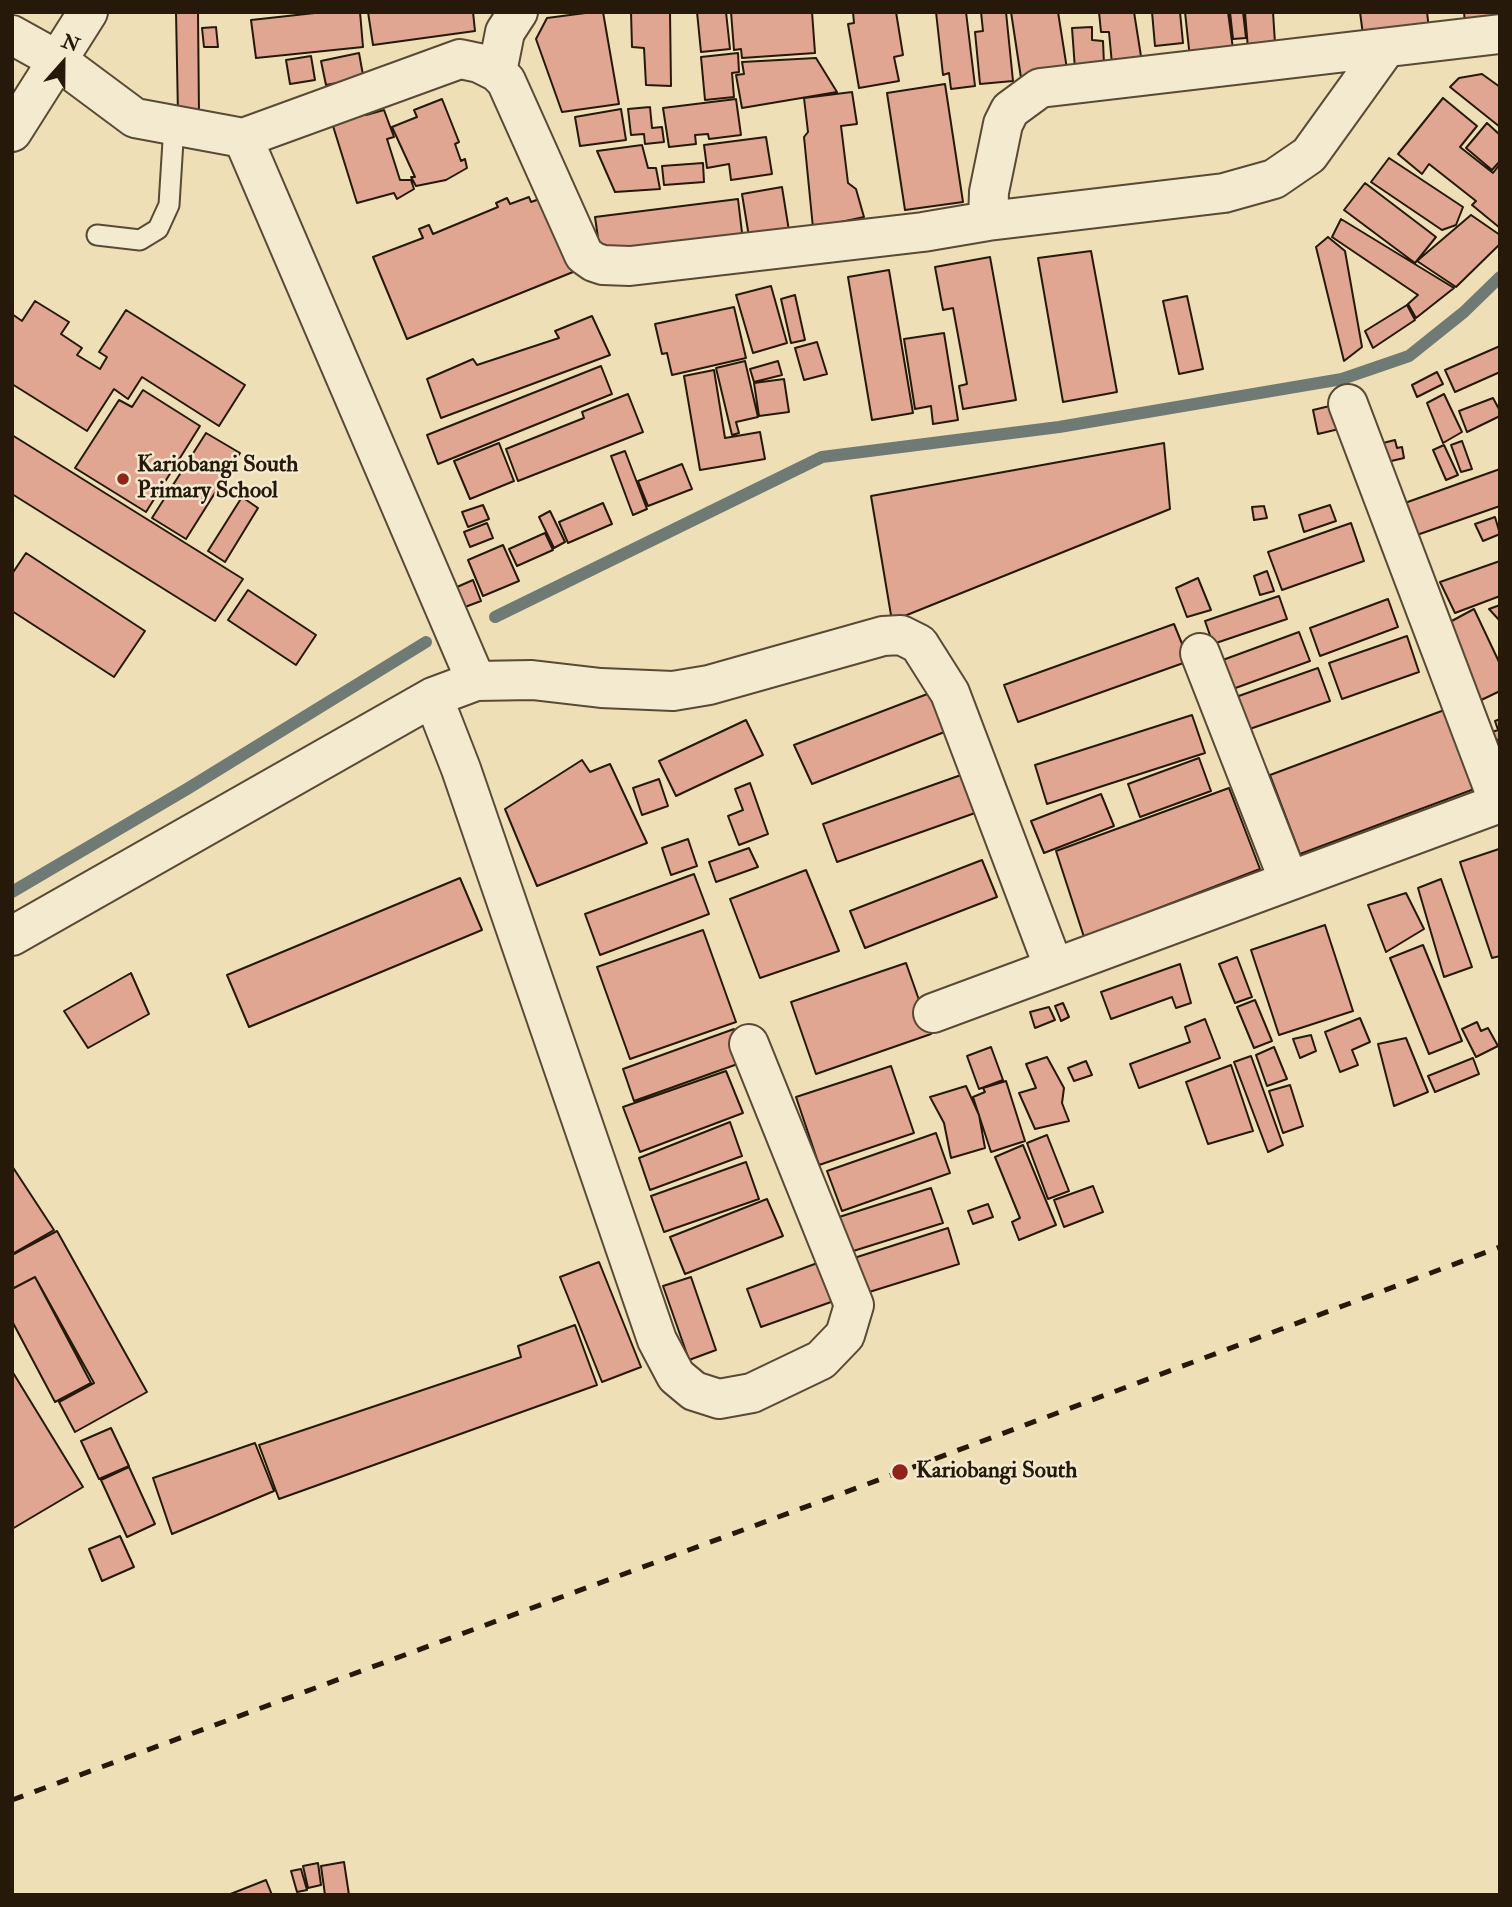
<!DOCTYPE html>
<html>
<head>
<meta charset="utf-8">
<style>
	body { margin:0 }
	#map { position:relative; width:1512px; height:1907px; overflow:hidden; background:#eedfb7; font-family:"IM FELL Double Pica",serif }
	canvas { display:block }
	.frame { position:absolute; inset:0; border:14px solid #26190a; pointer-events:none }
	.north { position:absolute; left:28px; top:28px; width:70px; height:70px; -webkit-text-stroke:5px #f4ead0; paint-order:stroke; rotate:21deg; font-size:19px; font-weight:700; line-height:28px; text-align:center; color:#26190a }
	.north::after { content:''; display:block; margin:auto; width:24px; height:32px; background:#26190a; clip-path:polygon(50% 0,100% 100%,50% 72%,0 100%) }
</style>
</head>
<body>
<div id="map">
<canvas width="1512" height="1907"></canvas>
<div class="frame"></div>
<div class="north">N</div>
</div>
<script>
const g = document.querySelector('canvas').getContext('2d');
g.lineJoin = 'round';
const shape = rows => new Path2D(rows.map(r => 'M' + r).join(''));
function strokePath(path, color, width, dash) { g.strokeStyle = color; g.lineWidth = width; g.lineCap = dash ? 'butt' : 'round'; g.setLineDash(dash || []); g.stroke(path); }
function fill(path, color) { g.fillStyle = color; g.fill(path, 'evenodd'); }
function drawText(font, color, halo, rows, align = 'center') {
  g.font = font + ' "IM FELL Double Pica",serif'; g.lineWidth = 5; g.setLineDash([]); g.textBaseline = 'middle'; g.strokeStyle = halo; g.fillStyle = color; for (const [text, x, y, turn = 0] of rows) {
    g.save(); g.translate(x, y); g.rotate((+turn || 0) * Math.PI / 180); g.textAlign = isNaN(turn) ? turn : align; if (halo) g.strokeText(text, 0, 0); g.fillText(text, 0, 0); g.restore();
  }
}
const stream = shape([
	[495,617,822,457,1059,427,1342,379,1409,356,1464,312,1500,277],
	[12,892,187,789,426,642]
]);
const building = shape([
	[176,12,198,12,199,115,178,115,176,12],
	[324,12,360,12,363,47,256,58,251,20,324,12],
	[368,12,473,12,475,31,373,45,368,12],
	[593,12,603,12,619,104,562,112,536,39,547,18,593,12],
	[631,12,670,12,671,86,646,85,644,48,632,47,631,12],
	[697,12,726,12,730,49,701,52,697,12],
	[731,12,812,12,815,53,742,58,741,49,734,50,731,12],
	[853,12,896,12,903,55,894,57,899,81,859,88,848,24,854,23,853,12],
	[936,12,966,12,975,86,951,89,949,73,943,75,936,12],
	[981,12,1006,12,1013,81,980,84,975,32,983,31,981,12],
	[1011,12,1058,12,1067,69,1021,78,1011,12],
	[1099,12,1134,12,1143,69,1112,64,1109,32,1101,32,1099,12],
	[1152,12,1180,12,1183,43,1155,46,1152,12],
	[1185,12,1228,12,1234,56,1190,58,1185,12],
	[1230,12,1243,12,1246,38,1233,39,1230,12],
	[1245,12,1273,12,1276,59,1249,61,1245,12],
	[1360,12,1427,12,1429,29,1363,35,1360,12],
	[1464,12,1500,12,1500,27,1465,23,1464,12],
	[216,27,218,47,204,47,202,28,216,27],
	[1092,27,1092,40,1103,41,1104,64,1075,69,1072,28,1092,27],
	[359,53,363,75,358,76,358,79,326,85,321,61,359,53],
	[738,53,739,72,732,73,734,97,705,100,701,57,738,53],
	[311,56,315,80,290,84,286,60,311,56],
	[816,58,837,92,742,108,736,75,744,74,742,62,816,58],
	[1482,74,1500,87,1500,127,1450,87,1459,78,1482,74],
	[945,84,963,202,905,210,887,93,945,84],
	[852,92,857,124,841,126,848,183,856,189,864,217,813,228,804,137,808,132,804,98,852,92],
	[1443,98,1477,126,1460,147,1493,173,1500,164,1500,228,1472,205,1476,201,1429,164,1422,174,1398,154,1443,98],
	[442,99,459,142,455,144,461,161,465,159,467,168,446,180,416,186,411,177,415,177,392,127,417,117,414,110,442,99],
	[736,99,741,135,709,139,708,134,695,135,696,144,669,147,663,108,736,99],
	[364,104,366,115,384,110,394,137,387,139,400,180,411,180,414,189,397,199,394,193,357,203,333,126,364,104],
	[650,107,652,128,662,127,664,142,645,144,644,134,631,135,628,109,650,107],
	[621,109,626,140,580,146,575,117,621,109],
	[1487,123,1500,135,1500,161,1492,170,1466,148,1487,123],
	[766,137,772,174,731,180,729,164,707,168,704,145,766,137],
	[642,145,648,168,656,168,660,189,615,192,597,151,642,145],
	[1389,158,1463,207,1456,225,1442,230,1371,182,1389,158],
	[703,163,704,182,664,185,662,166,703,163],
	[1365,183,1436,237,1415,263,1344,210,1365,183],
	[782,187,789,231,749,237,742,194,782,187],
	[548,196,578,270,407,339,373,257,423,238,419,229,429,225,433,234,498,207,496,203,507,198,510,204,529,197,531,202,548,196],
	[738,199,743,241,601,259,595,217,738,199],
	[1471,215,1500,235,1500,244,1456,287,1417,261,1471,215],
	[1341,219,1454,288,1416,318,1408,304,1418,295,1332,237,1341,219],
	[1328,237,1345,251,1362,347,1344,361,1316,247,1328,237],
	[1091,251,1117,392,1063,402,1038,258,1091,251],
	[990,257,1016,400,963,409,959,386,967,384,953,308,943,310,935,267,990,257],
	[889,270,913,413,872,420,848,277,889,270],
	[771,286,787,343,753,353,736,295,771,286],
	[795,295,805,340,791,343,781,299,795,295],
	[1187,296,1203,369,1179,374,1163,301,1187,296],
	[35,301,69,322,61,334,82,348,77,355,100,369,107,357,99,352,126,310,245,385,219,426,142,377,128,399,114,389,87,431,12,384,12,314,22,321,35,301],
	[1407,305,1415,320,1373,348,1365,331,1407,305],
	[734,307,746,358,672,375,667,353,662,354,655,324,734,307],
	[592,316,610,355,441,418,427,379,473,359,477,365,559,338,555,331,592,316],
	[944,333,958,420,933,424,931,406,915,409,904,339,944,333],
	[817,342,827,374,804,380,795,348,817,342],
	[1500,346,1500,372,1455,392,1445,370,1500,346],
	[745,361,758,417,736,422,739,433,732,435,716,368,745,361],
	[778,361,782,375,754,382,750,369,778,361],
	[601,366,612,394,438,464,427,435,601,366],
	[714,370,725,438,760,432,765,459,700,470,684,376,714,370],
	[1437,372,1443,384,1417,397,1412,385,1437,372],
	[784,379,789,412,759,416,754,383,784,379],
	[143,390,200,426,146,512,75,468,119,400,132,407,143,390],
	[628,394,643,432,518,481,506,449,584,418,582,412,628,394],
	[1444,394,1462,432,1443,443,1427,403,1444,394],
	[1493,398,1500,411,1500,416,1467,432,1459,411,1493,398],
	[1334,405,1339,429,1318,434,1313,410,1334,405],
	[206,433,240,453,186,539,152,518,206,433],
	[12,435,243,579,215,621,12,494,12,435],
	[1395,440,1397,448,1402,447,1404,458,1387,462,1383,443,1395,440],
	[1462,441,1472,469,1461,472,1451,445,1462,441],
	[499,443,514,481,470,499,454,461,499,443],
	[1164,443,1170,509,892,621,871,496,1164,443],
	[1444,445,1458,475,1446,480,1433,450,1444,445],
	[625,451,647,509,633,515,611,456,625,451],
	[682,464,692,489,648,506,638,481,682,464],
	[1500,469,1500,506,1414,536,1402,504,1500,469],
	[242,497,258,508,225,562,208,551,242,497],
	[603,503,612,524,568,543,559,522,603,503],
	[483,505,489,519,468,527,462,512,483,505],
	[1330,505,1336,521,1304,532,1299,515,1330,505],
	[1264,506,1267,518,1254,520,1252,507,1264,506],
	[550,511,565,542,554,548,539,517,550,511],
	[1495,517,1500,534,1483,541,1475,524,1495,517],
	[487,523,493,538,470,547,464,532,487,523],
	[1351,523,1364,561,1282,590,1268,552,1351,523],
	[545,533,553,550,517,566,509,549,545,533],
	[503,545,519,581,483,596,468,560,503,545],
	[26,553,145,631,114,677,12,611,12,574,26,553],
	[1500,561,1500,596,1455,613,1440,582,1500,561],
	[1267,571,1274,591,1260,595,1254,576,1267,571],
	[1198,578,1211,610,1187,617,1176,588,1198,578],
	[473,580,481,601,465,607,457,587,473,580],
	[248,590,316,635,296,665,228,620,248,590],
	[1279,596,1287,619,1213,644,1205,621,1279,596],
	[1388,599,1398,627,1320,656,1310,628,1388,599],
	[1500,605,1500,621,1489,609,1500,605],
	[1474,609,1500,664,1500,691,1475,703,1448,623,1474,609],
	[1174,624,1189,661,1018,722,1004,685,1174,624],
	[1299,632,1310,661,1230,690,1220,661,1299,632],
	[1407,636,1419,672,1342,699,1329,663,1407,636],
	[1318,668,1330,701,1244,731,1233,698,1318,668],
	[930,693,947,731,812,784,794,745,930,693],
	[1447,709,1477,788,1300,854,1270,775,1447,709],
	[1192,715,1205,753,1047,804,1035,765,1192,715],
	[1500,719,1500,739,1491,742,1489,733,1498,730,1495,721,1500,719],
	[746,720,763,755,676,796,659,761,746,720],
	[1199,758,1211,791,1140,817,1128,784,1199,758],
	[582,760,590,772,610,764,647,843,537,886,505,809,582,760],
	[961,775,975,813,837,862,823,824,961,775],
	[659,779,668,806,642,815,633,788,659,779],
	[750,783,768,834,739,845,728,816,743,810,735,789,750,783],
	[1229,788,1260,869,1084,937,1056,851,1229,788],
	[1101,794,1114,826,1044,853,1031,821,1101,794],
	[688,839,697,866,671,875,662,848,688,839],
	[749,848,758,867,716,882,709,862,749,848],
	[1499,849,1500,956,1492,958,1460,862,1499,849],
	[982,860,997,897,865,948,850,911,982,860],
	[806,870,839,951,760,978,730,899,806,870],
	[694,874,709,914,600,955,585,914,694,874],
	[460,878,482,930,249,1027,227,975,460,878],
	[1441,879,1472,967,1444,977,1418,888,1441,879],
	[1406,893,1424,929,1386,952,1368,905,1406,893],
	[1325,925,1353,1011,1279,1035,1251,950,1325,925],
	[703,930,736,1022,630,1059,597,967,703,930],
	[1423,945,1462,1041,1429,1054,1390,958,1423,945],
	[1237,957,1252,997,1235,1003,1219,964,1237,957],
	[906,963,931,1034,816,1074,791,1002,906,963],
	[1180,964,1191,1003,1176,1008,1172,997,1111,1019,1101,992,1180,964],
	[131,973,149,1014,88,1048,64,1011,131,973],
	[1255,1000,1272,1041,1254,1048,1237,1007,1255,1000],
	[1063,1003,1069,1017,1061,1021,1055,1006,1063,1003],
	[1049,1007,1055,1020,1035,1028,1030,1012,1049,1007],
	[1360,1018,1370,1042,1352,1050,1358,1065,1340,1072,1325,1032,1360,1018],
	[1205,1019,1220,1058,1139,1088,1130,1064,1190,1042,1185,1027,1205,1019],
	[1477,1022,1481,1031,1488,1028,1498,1046,1476,1057,1462,1029,1477,1022],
	[734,1029,746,1061,634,1101,623,1069,734,1029],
	[1311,1035,1316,1051,1300,1058,1293,1039,1311,1035],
	[1406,1038,1428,1092,1394,1106,1378,1044,1406,1038],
	[991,1047,1003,1080,979,1089,967,1056,991,1047],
	[1274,1047,1287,1079,1267,1086,1256,1055,1274,1047],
	[1251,1056,1283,1145,1268,1152,1234,1062,1251,1056],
	[1047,1057,1064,1088,1062,1103,1069,1121,1035,1129,1019,1093,1036,1088,1026,1064,1047,1057],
	[1473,1058,1479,1074,1435,1092,1428,1076,1473,1058],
	[1086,1061,1092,1075,1074,1081,1068,1068,1086,1061],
	[1231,1065,1253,1131,1208,1144,1186,1082,1231,1065],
	[891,1066,914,1133,819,1165,796,1097,891,1066],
	[726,1071,743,1113,640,1152,623,1107,726,1071],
	[1006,1081,1025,1141,991,1152,973,1097,985,1092,983,1088,1006,1081],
	[1290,1085,1303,1126,1283,1133,1269,1091,1290,1085],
	[966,1086,979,1115,985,1148,951,1158,944,1123,930,1097,966,1086],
	[730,1122,742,1156,650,1190,639,1158,730,1122],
	[936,1133,950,1173,842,1211,827,1171,936,1133],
	[1047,1135,1069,1191,1048,1199,1027,1143,1047,1135],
	[1023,1145,1056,1225,1019,1240,1012,1222,1020,1218,995,1157,1023,1145],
	[746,1162,759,1199,664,1232,651,1196,746,1162],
	[12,1166,54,1230,12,1254,12,1166],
	[1093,1186,1103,1212,1064,1227,1054,1200,1093,1186],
	[931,1188,943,1223,850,1252,839,1217,931,1188],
	[767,1199,783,1236,685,1274,670,1237,767,1199],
	[988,1204,993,1217,973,1224,968,1211,988,1204],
	[948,1228,959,1264,866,1293,854,1258,948,1228],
	[57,1231,147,1392,75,1432,59,1402,94,1383,35,1277,12,1289,12,1255,57,1231],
	[831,1258,845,1297,761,1327,747,1289,831,1258],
	[599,1262,641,1367,602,1382,560,1277,599,1262],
	[35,1277,91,1383,55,1402,12,1321,12,1289,35,1277],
	[691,1277,716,1350,689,1360,663,1286,691,1277],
	[575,1325,597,1385,279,1499,259,1445,521,1357,518,1346,575,1325],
	[12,1371,83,1487,12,1529,12,1371],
	[111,1428,129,1466,99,1479,81,1441,111,1428],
	[255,1443,274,1491,172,1534,153,1478,255,1443],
	[129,1467,155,1524,127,1537,101,1480,129,1467],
	[120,1536,134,1567,102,1581,89,1549,120,1536],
	[344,1862,349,1895,325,1895,321,1866,344,1862],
	[318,1863,321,1885,308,1888,303,1866,318,1863],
	[301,1869,307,1890,297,1892,291,1871,301,1869],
	[266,1880,272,1895,228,1895,266,1880]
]);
const service = shape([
	[97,235,140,240,158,229,169,205,174,125]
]);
const minor = shape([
	[12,35,57,60,135,118,243,138,476,681],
	[497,72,505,32,518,12],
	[243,138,460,59,479,63,497,72,506,81,584,255,594,262,603,265,630,266,923,232,988,221,989,192,1003,124,1010,110,1040,88,1500,34],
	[988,221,1224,193,1274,179,1309,155,1386,48],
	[1348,404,1499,803],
	[1200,653,1289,881],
	[433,697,461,769,657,1340,676,1376,694,1391,719,1399,752,1393,821,1360,845,1335,854,1305,749,1044],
	[12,936,433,697,476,681,532,680,601,688,673,691,709,685,883,636,901,635,919,644,950,693,1054,968],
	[933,1013,1500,803]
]);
const tertiary = shape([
	[12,132,88,12]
]);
const rail = shape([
	[12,1800,900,1472,1500,1247]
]);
const markers = [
	[123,479,7,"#8f2418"],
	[900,1472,9,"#8f2418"]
];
const poiNames = [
	["Kariobangi South",137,466],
	["Primary School",137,492],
	["Kariobangi South",916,1472]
];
strokePath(stream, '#6e7a73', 12);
fill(building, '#e1a692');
strokePath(building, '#26190a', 2);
strokePath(service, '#584a35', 23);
strokePath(minor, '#584a35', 42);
strokePath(tertiary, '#584a35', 42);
strokePath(service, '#f4ead0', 19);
strokePath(minor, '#f4ead0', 38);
strokePath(tertiary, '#f4ead0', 38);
strokePath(rail, '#26190a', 5, [12, 12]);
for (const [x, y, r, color] of markers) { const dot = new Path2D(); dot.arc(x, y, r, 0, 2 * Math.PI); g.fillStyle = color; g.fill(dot); strokePath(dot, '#f4ead0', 2.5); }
drawText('bold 23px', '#26190a', '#f4ead0', poiNames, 'left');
</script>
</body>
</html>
